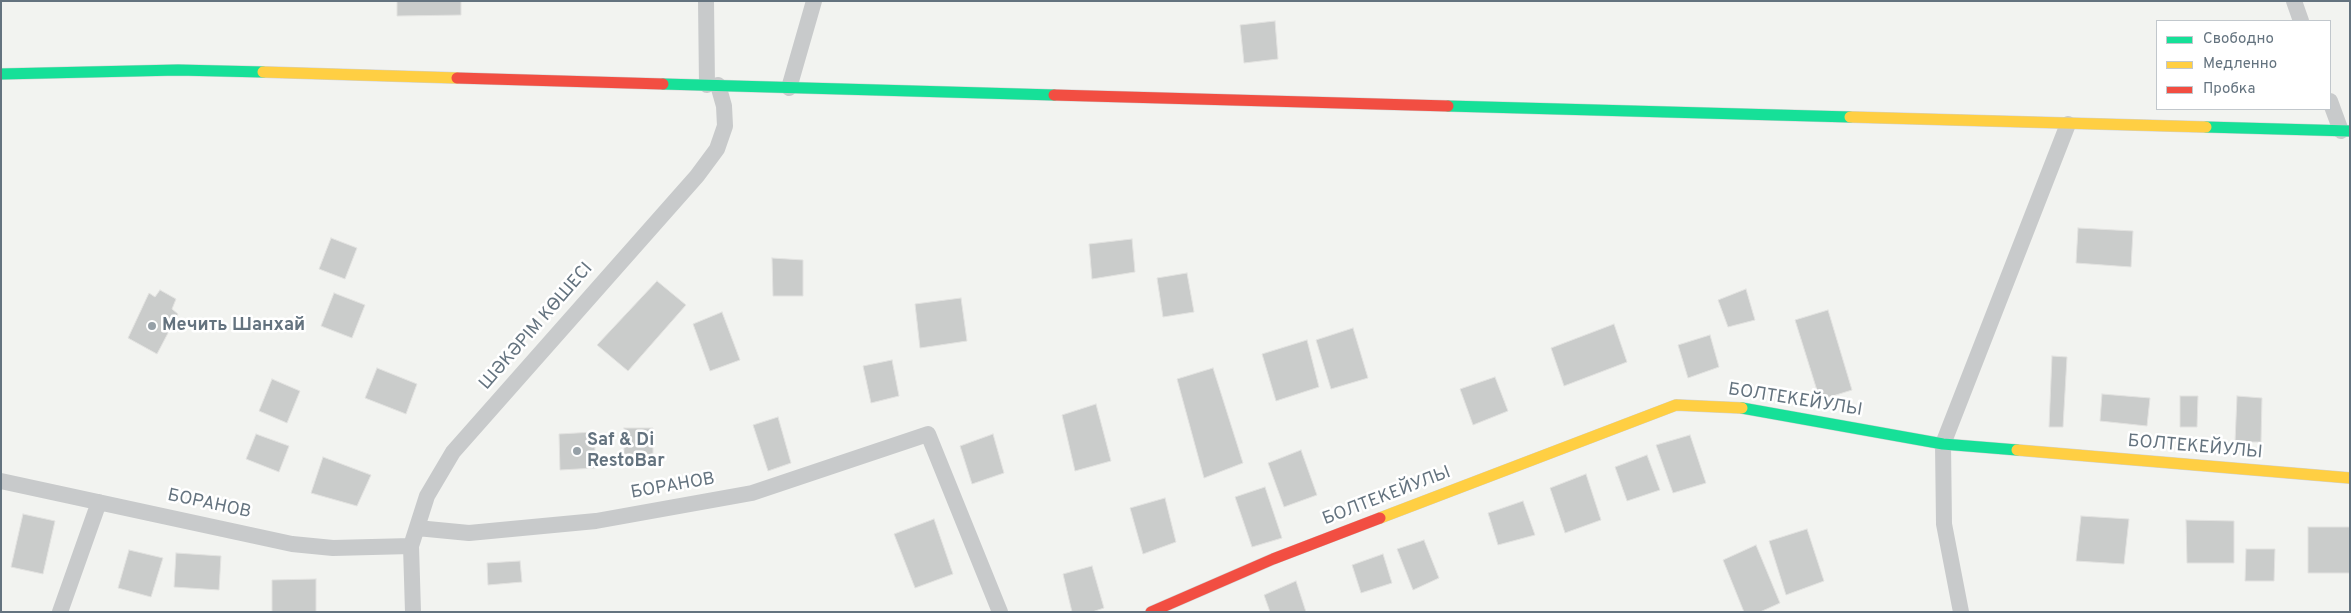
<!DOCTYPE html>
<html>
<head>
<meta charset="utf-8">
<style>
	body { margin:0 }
	#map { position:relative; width:2351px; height:613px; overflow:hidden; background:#f2f3f0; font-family:Overpass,sans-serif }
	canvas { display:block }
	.frame { position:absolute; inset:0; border:2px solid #64737f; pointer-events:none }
	.legend { position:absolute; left:2156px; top:20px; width:175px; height:90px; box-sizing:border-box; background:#fff; border:1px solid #c1c7cc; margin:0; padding:6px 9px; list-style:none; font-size:15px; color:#64737f }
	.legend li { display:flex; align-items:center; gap:10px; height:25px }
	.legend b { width:25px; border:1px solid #c1c7cc }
</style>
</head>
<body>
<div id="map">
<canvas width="2351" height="613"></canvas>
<div class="frame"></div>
<ul class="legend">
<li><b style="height:6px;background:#16e098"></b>Свободно</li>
<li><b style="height:6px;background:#ffcf43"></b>Медленно</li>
<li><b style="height:6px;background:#f24e42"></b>Пробка</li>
</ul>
</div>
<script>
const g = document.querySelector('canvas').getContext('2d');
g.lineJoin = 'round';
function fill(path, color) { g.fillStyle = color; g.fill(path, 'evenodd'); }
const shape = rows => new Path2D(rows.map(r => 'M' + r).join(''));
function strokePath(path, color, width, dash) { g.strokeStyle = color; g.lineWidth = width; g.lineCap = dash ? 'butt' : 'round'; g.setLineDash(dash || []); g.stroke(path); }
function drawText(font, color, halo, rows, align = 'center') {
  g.font = font + ' Overpass,sans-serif'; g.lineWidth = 5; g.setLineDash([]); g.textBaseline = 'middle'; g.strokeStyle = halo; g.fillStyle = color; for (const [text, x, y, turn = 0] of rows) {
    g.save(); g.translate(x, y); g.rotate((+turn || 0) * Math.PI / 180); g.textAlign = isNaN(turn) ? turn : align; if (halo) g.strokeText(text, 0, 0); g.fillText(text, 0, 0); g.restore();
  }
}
const building = shape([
	[397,1,461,1,461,15,397,16,397,1],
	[1275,21,1278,59,1244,63,1240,25,1275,21],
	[2078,228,2133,231,2131,267,2076,263,2078,228],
	[331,238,357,248,345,279,319,269,331,238],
	[1132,239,1135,272,1092,279,1089,244,1132,239],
	[772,258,803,260,803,296,773,296,772,258],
	[1187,273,1194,312,1163,317,1157,278,1187,273],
	[657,281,686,305,628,371,597,345,657,281],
	[1746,289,1755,320,1728,327,1718,300,1746,289],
	[160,290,176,299,172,309,178,314,157,354,128,338,149,293,155,297,160,290],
	[334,293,365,305,352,338,321,326,334,293],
	[961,298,967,341,920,348,915,304,961,298],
	[1828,310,1852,390,1820,400,1795,320,1828,310],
	[722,312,740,360,710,371,693,324,722,312],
	[1614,324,1627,362,1564,386,1551,348,1614,324],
	[1353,328,1368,378,1331,389,1316,340,1353,328],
	[1710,335,1719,367,1688,378,1678,345,1710,335],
	[1307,340,1319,387,1276,401,1262,354,1307,340],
	[2052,356,2067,357,2063,427,2049,427,2052,356],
	[892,360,899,396,871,403,863,366,892,360],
	[377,368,417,384,406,414,365,398,377,368],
	[1213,368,1243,463,1204,478,1177,379,1213,368],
	[1495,377,1508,411,1473,425,1460,389,1495,377],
	[272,379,300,391,287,423,259,411,272,379],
	[2102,394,2150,398,2147,426,2100,421,2102,394],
	[2180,396,2198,396,2197,427,2180,427,2180,396],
	[2237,396,2262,398,2261,442,2235,442,2237,396],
	[1096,404,1111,461,1075,471,1062,415,1096,404],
	[778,417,791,463,768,471,753,425,778,417],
	[624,428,653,428,653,455,624,454,624,428],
	[594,432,596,468,560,470,559,434,594,432],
	[256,434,289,446,279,472,246,459,256,434],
	[993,434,1004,473,972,484,960,446,993,434],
	[1690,435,1706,483,1673,493,1656,445,1690,435],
	[1301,450,1317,495,1284,507,1268,463,1301,450],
	[1647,455,1660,490,1627,501,1615,467,1647,455],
	[323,457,371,475,357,506,311,493,323,457],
	[1586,474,1601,520,1565,533,1550,488,1586,474],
	[1265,487,1282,538,1252,547,1235,497,1265,487],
	[1165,498,1176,542,1143,554,1130,508,1165,498],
	[1523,501,1535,535,1498,545,1488,513,1523,501],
	[23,514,55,521,43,574,11,567,23,514],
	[2081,516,2129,519,2124,564,2076,561,2081,516],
	[934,519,953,574,915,588,894,534,934,519],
	[2186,520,2234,521,2234,563,2187,563,2186,520],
	[2308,527,2350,527,2350,573,2308,573,2308,527],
	[1807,529,1824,581,1786,595,1769,541,1807,529],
	[1424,540,1439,578,1413,590,1397,549,1424,540],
	[1756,545,1780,603,1760,612,1744,612,1723,560,1756,545],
	[2246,549,2275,549,2274,581,2245,581,2246,549],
	[129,550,163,558,151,597,118,588,129,550],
	[176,553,221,556,219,590,174,587,176,553],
	[1383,554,1392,583,1361,593,1352,565,1383,554],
	[520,561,522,582,488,585,487,563,520,561],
	[1092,566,1104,608,1092,612,1072,612,1063,574,1092,566],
	[316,579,316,612,272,612,272,580,316,579],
	[1296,581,1306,612,1270,612,1264,595,1296,581]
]);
const street = shape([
	[706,1,707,85],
	[2294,1,2301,21],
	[789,88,814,1],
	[2330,101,2341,131],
	[1,481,292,544,333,548,411,546],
	[417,528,469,533,596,521,752,493,928,434,1000,612],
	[60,612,99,502],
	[413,612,411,546,427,496,453,452,697,176,717,149,725,126,724,106,718,85],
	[1961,612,1944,524,1943,444,2068,124]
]);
const fast = shape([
	[1,74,178,70,263,72],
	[663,84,1054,95],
	[1448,106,1850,117],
	[2206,127,2350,131],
	[1742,408,1943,444,2017,450]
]);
const slow = shape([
	[263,72,457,78],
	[1850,117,2206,127],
	[2017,450,2350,478],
	[1380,518,1676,405,1742,408]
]);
const jam = shape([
	[457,78,663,84],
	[1054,95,1448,106],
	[1151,612,1273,559,1380,518]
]);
const markers = [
	[152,326,5,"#96a0a7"],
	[577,451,5,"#96a0a7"]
];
const poiNames = [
	["Мечить Шанхай",162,326],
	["Saf & Di",587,441],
	["RestoBar",587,462]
];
const streetNames = [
	["ШӘКӘРІМ КӨШЕСІ",537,327,-49],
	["БОЛТЕКЕЙУЛЫ",1795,401,9],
	["БОЛТЕКЕЙУЛЫ",2195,448,5],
	["БОРАНОВ",673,487,-10],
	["БОЛТЕКЕЙУЛЫ",1387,497,-21],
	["БОРАНОВ",209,505,12]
];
fill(building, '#cacccb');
strokePath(building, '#e2e2e0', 1);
strokePath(fast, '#d0d1d1', 12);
strokePath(slow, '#d0d1d1', 12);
strokePath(jam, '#d0d1d1', 12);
strokePath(street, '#c8cacb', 16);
strokePath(fast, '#16e098', 11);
strokePath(slow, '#ffcf43', 11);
strokePath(jam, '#f24e42', 11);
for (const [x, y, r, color] of markers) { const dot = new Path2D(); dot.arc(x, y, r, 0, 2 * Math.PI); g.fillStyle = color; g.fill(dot); strokePath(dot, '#fff', 2); }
drawText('bold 18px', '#64737f', '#fff', poiNames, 'left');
drawText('18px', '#64737f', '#fff', streetNames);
</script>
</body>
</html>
